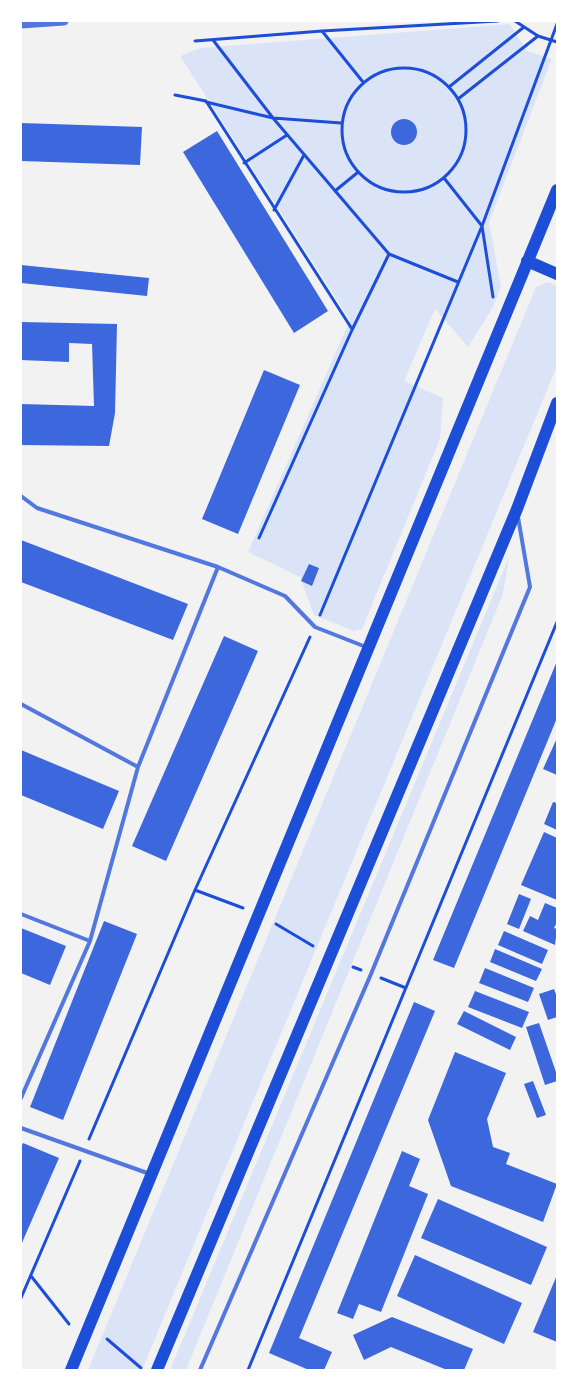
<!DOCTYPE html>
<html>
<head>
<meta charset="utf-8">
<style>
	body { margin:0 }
	#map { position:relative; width:578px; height:1391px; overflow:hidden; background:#f2f2f2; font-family:Helvetica,sans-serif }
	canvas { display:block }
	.frame { position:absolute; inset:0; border:22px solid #fff; pointer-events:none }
</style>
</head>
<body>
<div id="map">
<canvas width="578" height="1391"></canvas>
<div class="frame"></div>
</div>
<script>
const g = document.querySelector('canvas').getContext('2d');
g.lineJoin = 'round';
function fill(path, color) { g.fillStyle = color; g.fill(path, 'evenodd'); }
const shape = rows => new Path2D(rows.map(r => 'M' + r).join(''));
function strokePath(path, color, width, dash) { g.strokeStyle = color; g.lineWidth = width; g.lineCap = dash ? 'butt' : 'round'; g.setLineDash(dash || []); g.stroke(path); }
const green = shape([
	[510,24,527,51,552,59,489,222,501,287,492,309,468,347,435,309,404,381,443,398,440,439,362,629,354,631,314,615,300,577,248,552,350,320,180,56,200,48],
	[548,282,557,286,557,366,142,1370,88,1370,536,287],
	[509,557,503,594,186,1370,170,1370]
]);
const building = shape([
	'391 132a13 13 0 1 1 26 0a13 13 0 1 1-26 0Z',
	[21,123,142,127,140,165,21,161],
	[217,131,328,311,294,333,183,152],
	[21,265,149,278,147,296,21,283],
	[21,322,117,324,115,413,109,446,21,445,21,404,94,406,92,344,69,343,69,362,21,360],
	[264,370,300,385,238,534,202,519],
	[21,540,188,604,173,640,21,582],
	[309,564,319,568,312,586,301,581],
	[224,636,258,651,166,861,132,846],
	[557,661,557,718,454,968,433,960],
	[557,738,557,775,543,769],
	[21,750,119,791,103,829,21,795],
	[553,802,557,803,557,830,544,824],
	[544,832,557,838,557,900,521,885],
	[519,894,531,899,519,929,507,924],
	[545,903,557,908,557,922,554,928,557,929,555,945,523,931,530,916,538,920],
	[104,921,137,934,63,1120,30,1107],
	[21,928,66,946,50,985,21,973],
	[504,931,548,950,542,964,498,945],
	[495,949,542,969,536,981,490,962],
	[485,968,534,988,528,1002,479,983],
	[554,989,557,997,557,1017,548,1020,539,994],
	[475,991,529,1012,522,1028,468,1007],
	[414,1002,435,1011,299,1338,332,1352,324,1370,309,1370,269,1353],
	[464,1011,516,1037,510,1050,457,1024],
	[539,1023,557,1075,557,1081,545,1085,526,1027],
	[455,1052,506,1073,487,1119,493,1147,510,1153,506,1164,557,1184,543,1222,451,1186,428,1120],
	[533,1081,546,1115,537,1118,524,1084],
	[23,1143,59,1158,21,1245,21,1147],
	[402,1151,420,1159,409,1186,428,1194,381,1312,359,1304,353,1319,337,1313],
	[438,1199,547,1247,531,1285,421,1238],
	[415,1255,522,1303,504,1344,397,1296],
	[557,1275,557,1342,533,1332],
	[392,1317,473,1349,464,1370,447,1370,391,1347,364,1360,353,1335]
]);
const path = shape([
	[515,21,538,36,557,42],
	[322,31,363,82],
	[213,40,273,118,389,254,458,282],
	[195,41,322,31,498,21],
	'342 130a62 62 0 1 1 124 0a62 62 0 1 1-124 0Z',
	[449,87,524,27],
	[175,95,206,101,352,329],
	[458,99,538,36],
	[206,102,273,118,341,123],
	[244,163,287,135],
	[444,178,482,226,493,297],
	[335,191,357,173],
	[274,210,304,155],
	[259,538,352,330,389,254],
	[320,615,482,226,557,24],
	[195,890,243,908],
	[276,924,313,946],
	[353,967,361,970],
	[381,978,406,988],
	[89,1139,195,890,310,637],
	[31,1276,69,1324],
	[21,1298,80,1161],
	[107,1339,141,1368],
	[248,1370,557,622]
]);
const service = shape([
	[21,496,37,508,218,567,285,596,315,627,366,647],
	[21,704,138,767],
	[21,914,90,941],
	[21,1098,90,941,138,767,218,567],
	[21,1128,150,1174],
	[200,1370,371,974,530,587,518,517]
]);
const tertiary = shape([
	[21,24,64,21]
]);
const primary = shape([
	[527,261,557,274],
	[71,1370,557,190],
	[157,1370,517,509,557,403]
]);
fill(green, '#dbe4f7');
fill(building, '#3d67dc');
strokePath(path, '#1d4ed8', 3);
strokePath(service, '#5277de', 4);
strokePath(tertiary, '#5277de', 9);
strokePath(primary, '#1d4ed8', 12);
</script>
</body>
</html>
